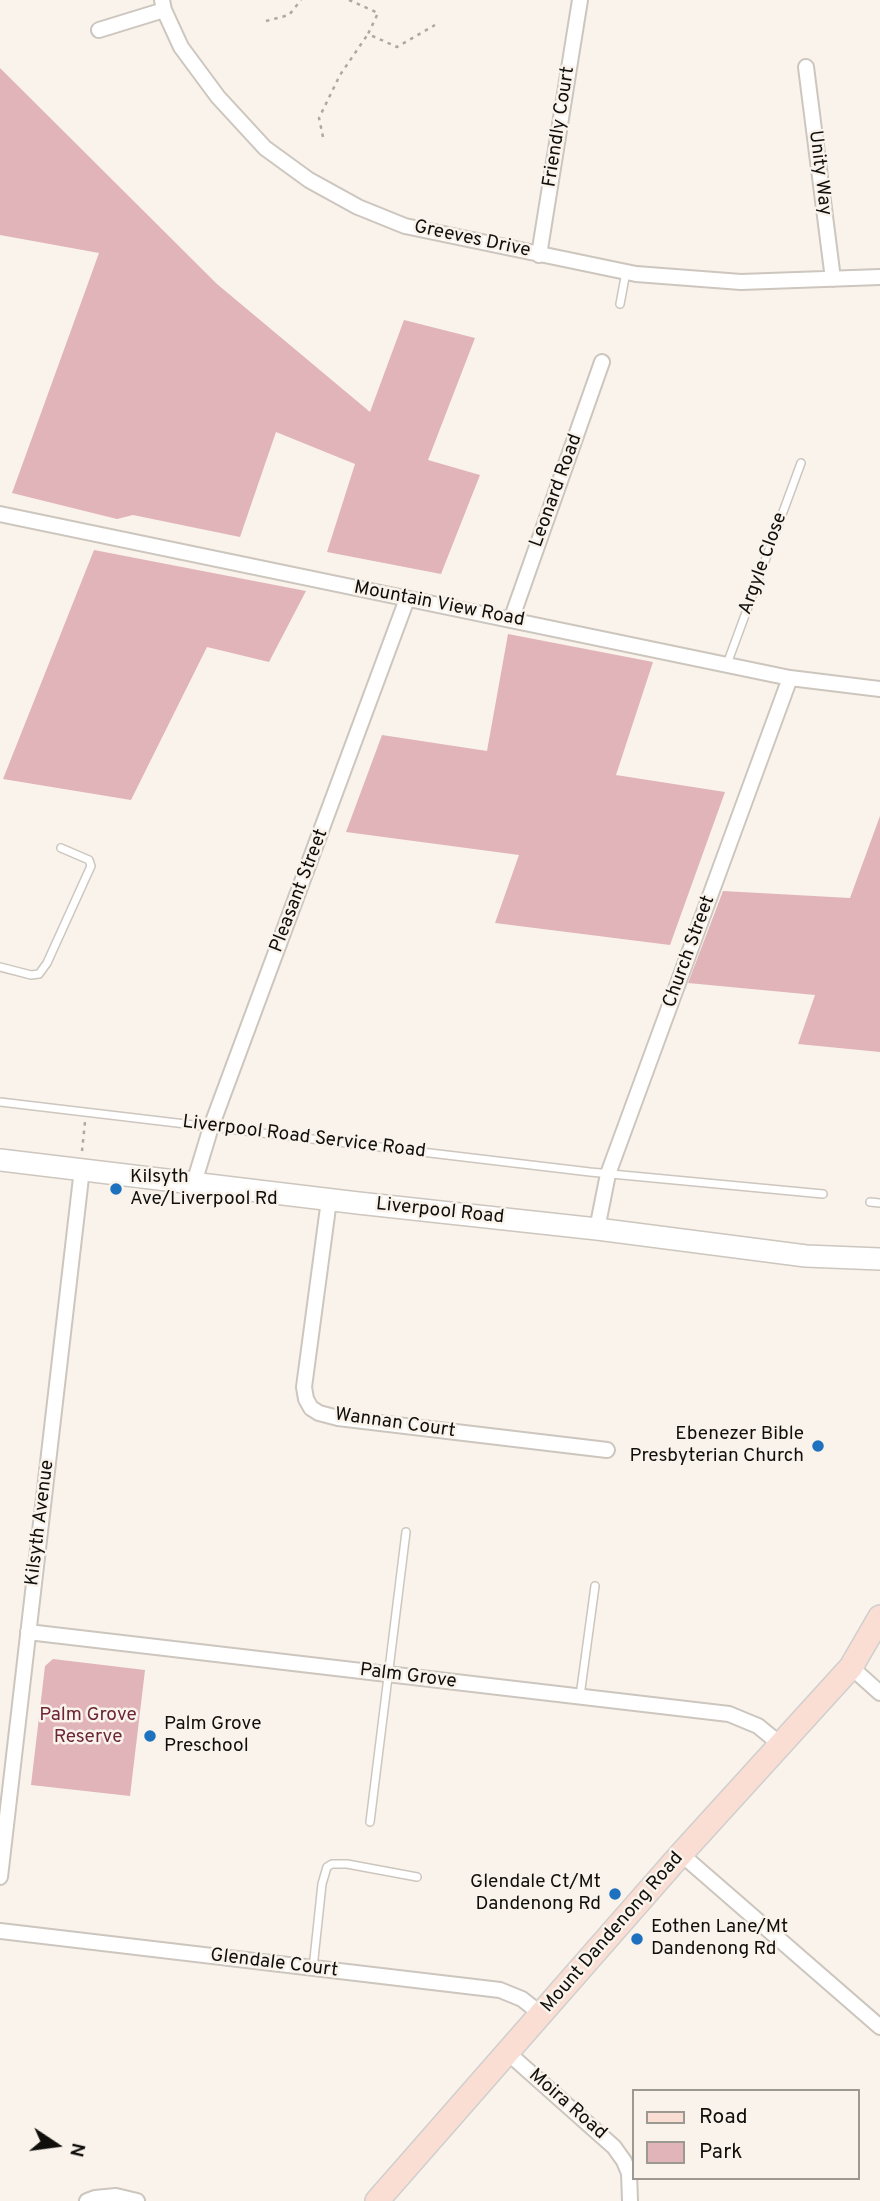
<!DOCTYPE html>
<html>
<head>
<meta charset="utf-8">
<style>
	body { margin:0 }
	#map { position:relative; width:880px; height:2201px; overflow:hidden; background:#f9f3eb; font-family:Overpass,sans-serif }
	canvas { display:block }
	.legend { position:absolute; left:632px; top:2089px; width:228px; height:91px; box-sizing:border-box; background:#f9f3eb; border:2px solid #9c9892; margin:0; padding:9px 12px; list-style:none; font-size:21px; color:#110f0c }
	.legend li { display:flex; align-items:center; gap:14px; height:35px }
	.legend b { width:35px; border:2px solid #9c9892 }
	.north { position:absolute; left:21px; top:2110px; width:70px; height:70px; -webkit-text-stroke:5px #f9f3eb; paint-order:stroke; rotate:103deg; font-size:19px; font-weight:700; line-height:28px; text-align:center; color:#110f0c }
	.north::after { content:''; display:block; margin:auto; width:24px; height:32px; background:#110f0c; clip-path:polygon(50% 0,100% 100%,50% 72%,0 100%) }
</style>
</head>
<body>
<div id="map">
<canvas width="880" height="2201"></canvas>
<ul class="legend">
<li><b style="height:9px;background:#faded3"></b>Road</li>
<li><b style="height:19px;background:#e1b4ba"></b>Park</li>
</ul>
<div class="north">N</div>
</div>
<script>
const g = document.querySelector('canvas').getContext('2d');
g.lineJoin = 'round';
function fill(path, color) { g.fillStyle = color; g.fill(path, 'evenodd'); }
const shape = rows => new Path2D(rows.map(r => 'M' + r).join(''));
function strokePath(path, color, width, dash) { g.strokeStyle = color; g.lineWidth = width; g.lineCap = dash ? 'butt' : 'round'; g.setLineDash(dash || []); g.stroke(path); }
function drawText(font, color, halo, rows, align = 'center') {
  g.font = font + ' Overpass,sans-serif'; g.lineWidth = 5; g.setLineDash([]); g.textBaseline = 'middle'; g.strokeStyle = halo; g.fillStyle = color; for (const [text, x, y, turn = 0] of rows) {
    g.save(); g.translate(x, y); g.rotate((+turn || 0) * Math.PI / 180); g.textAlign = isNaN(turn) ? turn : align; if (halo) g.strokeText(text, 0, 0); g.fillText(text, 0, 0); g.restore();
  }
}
const green = shape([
	[0,68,217,284,370,412,404,320,475,338,428,460,480,475,441,574,327,552,355,464,276,432,240,537,133,515,117,519,12,493,99,253,0,235],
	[94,550,306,591,269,662,207,647,131,800,3,779],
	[508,634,653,662,616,775,725,792,670,945,495,923,519,855,346,832,382,735,487,751],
	[880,816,880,1052,798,1044,815,995,688,983,723,891,850,898],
	[53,1659,145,1670,130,1796,31,1785,45,1666]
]);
const path = shape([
	[349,0,378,13,368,34,397,47,435,25],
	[266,21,289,15,301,0],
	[323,137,319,118,340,75,368,34],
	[82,1151,85,1122]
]);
const service = shape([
	[620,304,626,272],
	[727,664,801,463],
	[0,967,31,975,39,974,47,963,91,866,89,860,61,848],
	[0,1102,590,1172,823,1194],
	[870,1202,880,1203],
	[580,1696,595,1586],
	[370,1822,406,1532],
	[313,1968,322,1884,327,1867,332,1864,347,1864,417,1877]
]);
const minor = shape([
	[162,0,164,10,181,47,218,97,265,148,309,180,358,207,405,226,636,274,741,282,880,277],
	[99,30,164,10],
	[806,67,833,279],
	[539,255,580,0],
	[0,514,790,678,880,689],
	[511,620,602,362],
	[194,1183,211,1127,407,599],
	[329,1200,304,1387,306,1399,311,1408,319,1413,338,1418,607,1450],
	[597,1229,608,1174,790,678],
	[28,1632,729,1714,758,1726,780,1744],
	[851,1667,880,1693],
	[681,1854,880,2027],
	[0,1877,82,1169],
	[0,1931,500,1990,522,1999,541,2014],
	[507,2052,614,2147,624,2161,629,2173,630,2201],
	[87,2201,95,2198,116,2196,137,2201]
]);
const secondary = shape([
	[0,1160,358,1203,597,1229,806,1256,880,1259]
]);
const primary = shape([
	[377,2201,681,1854,851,1667,880,1617]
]);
const markers = [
	[116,1189,7,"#1e71bf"],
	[818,1446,7,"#1e71bf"],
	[150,1736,7,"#1e71bf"],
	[615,1894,7,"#1e71bf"],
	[637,1939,7,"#1e71bf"]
];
const streetNames = [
	["Friendly Court",560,127,-81],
	["Unity Way",819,173,83],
	["Greeves Drive",472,240,12],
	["Leonard Road",557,491,-70],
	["Argyle Close",764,564,-70],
	["Mountain View Road",439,605,11],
	["Pleasant Street",300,891,-69],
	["Church Street",690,952,-70],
	["Liverpool Road Service Road",304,1138,7],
	["Liverpool Road",440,1212,6],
	["Wannan Court",395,1424,8],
	["Kilsyth Avenue",41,1523,-83],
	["Palm Grove",408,1677,7],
	["Mount Dandenong Road",613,1933,-49],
	["Glendale Court",274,1964,7],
	["Moira Road",567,2105,41]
];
const poiNames = [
	["Kilsyth",130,1178],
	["Ave/Liverpool Rd",130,1200],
	["Ebenezer Bible",804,1435,"right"],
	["Presbyterian Church",804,1457,"right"],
	["Palm Grove",164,1725],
	["Preschool",164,1747],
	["Glendale Ct/Mt",601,1883,"right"],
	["Dandenong Rd",601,1905,"right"],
	["Eothen Lane/Mt",651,1928],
	["Dandenong Rd",651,1950]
];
const parkNames = [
	["Palm Grove",88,1716],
	["Reserve",88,1738]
];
fill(green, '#e1b4ba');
strokePath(service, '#ccc6be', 10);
strokePath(minor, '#ccc6be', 18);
strokePath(secondary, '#ccc6be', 24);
strokePath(primary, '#cfcfce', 26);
strokePath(path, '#ada9a2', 2.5, [3.5, 5]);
strokePath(service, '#fff', 7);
strokePath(minor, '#fff', 14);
strokePath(secondary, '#fff', 21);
strokePath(primary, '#faded3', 23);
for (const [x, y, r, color] of markers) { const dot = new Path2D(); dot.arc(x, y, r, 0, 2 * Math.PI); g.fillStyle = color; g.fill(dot); strokePath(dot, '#f9f3eb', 2.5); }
drawText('19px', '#110f0c', '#f9f3eb', streetNames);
drawText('19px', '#110f0c', '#f9f3eb', poiNames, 'left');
drawText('19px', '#6c2637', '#f9f3eb', parkNames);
</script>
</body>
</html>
